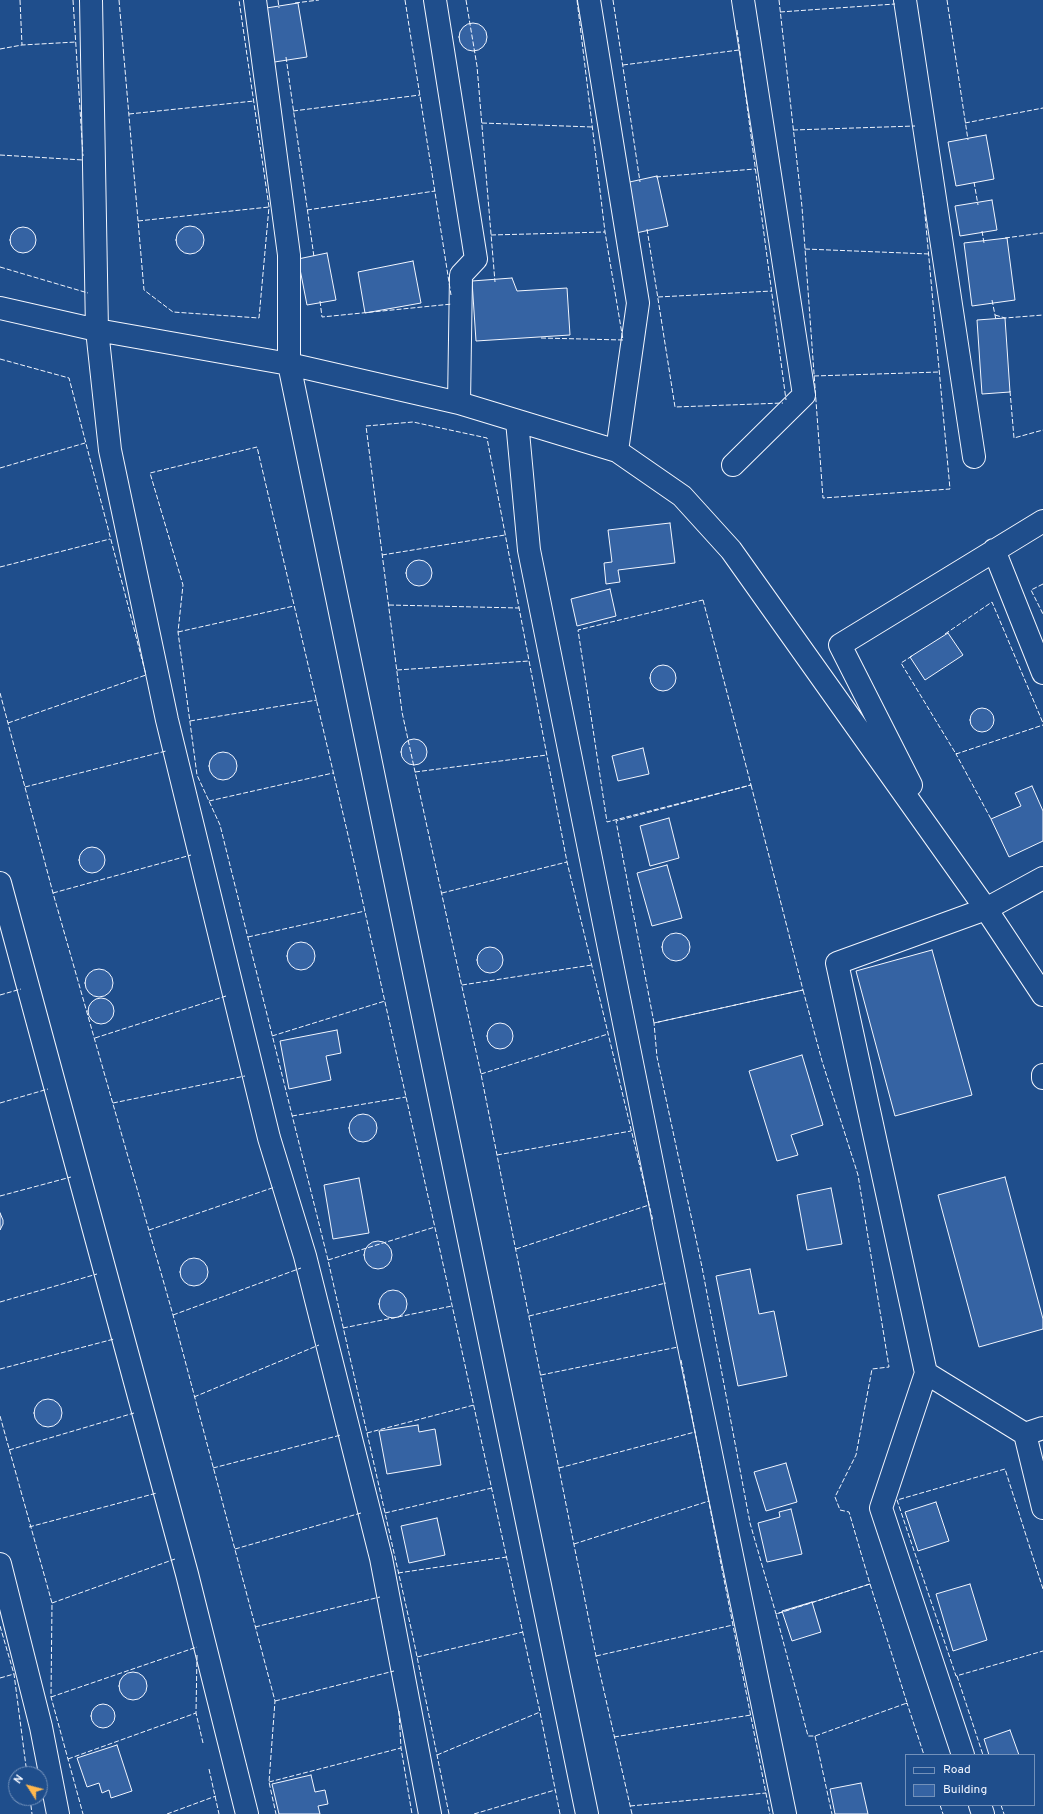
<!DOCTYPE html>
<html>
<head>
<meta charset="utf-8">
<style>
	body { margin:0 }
	#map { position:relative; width:1043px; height:1814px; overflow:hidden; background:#1f4e8c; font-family:Overpass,sans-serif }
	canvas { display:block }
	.legend { position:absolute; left:905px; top:1754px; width:130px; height:52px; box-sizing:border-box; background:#1f4e8c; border:1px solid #7391ba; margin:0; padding:5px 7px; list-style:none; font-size:12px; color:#f2f6ff }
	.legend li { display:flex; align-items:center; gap:8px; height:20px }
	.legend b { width:20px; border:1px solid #7391ba }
	.north { position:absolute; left:8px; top:1766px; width:40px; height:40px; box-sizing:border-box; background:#1f4e8c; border:1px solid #7391ba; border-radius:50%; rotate:306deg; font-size:11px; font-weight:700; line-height:16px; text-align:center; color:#f2f6ff }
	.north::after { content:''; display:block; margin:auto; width:14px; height:18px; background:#ffb74d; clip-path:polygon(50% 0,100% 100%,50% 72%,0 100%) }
</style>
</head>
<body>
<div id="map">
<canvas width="1043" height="1814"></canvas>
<ul class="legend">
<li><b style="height:5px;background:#1f4e8c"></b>Road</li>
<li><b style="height:11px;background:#3563a3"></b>Building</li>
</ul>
<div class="north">N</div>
</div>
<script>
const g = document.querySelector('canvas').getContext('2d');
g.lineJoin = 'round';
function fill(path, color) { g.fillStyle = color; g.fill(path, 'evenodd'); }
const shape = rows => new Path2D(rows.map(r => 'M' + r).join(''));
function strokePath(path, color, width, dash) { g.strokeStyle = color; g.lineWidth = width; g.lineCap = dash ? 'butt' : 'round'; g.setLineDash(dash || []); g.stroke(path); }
const building = shape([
	[298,3,307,57,268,63,260,9,298,3],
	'459 37a14 14 0 1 1 28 0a14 14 0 1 1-28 0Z',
	[986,135,994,179,956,186,948,142,986,135],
	[657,176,668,226,636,233,625,183,657,176],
	[992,200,997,230,960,236,955,206,992,200],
	'176 240a14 14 0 1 1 28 0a14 14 0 1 1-28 0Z',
	'10 240a13 13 0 1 1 26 0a13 13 0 1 1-26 0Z',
	[1007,238,1015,300,972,306,964,243,1007,238],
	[327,253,336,300,307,305,298,259,327,253],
	[413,261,421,303,365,313,358,272,413,261],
	[512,278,517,291,567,288,570,335,476,341,472,281,512,278],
	[1005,318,1010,392,982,394,977,320,1005,318],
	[670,523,675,563,618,570,620,582,606,584,604,563,612,562,608,530,670,523],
	'406 573a13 13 0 1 1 26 0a13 13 0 1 1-26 0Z',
	[610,589,616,616,577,626,571,599,610,589],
	[948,633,963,655,925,680,910,657,948,633],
	'650 678a13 13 0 1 1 26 0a13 13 0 1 1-26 0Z',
	'970 720a12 12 0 1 1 24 0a12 12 0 1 1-24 0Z',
	'401 752a13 13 0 1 1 26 0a13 13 0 1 1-26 0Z',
	[643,748,649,774,618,781,612,756,643,748],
	'209 766a14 14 0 1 1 28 0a14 14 0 1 1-28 0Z',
	[1032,786,1043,811,1043,841,1009,857,991,819,1021,806,1015,793,1032,786],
	[669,818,679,858,650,866,640,826,669,818],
	'79 860a13 13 0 1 1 26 0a13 13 0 1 1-26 0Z',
	[667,865,682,918,652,926,637,873,667,865],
	'662 947a14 14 0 1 1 28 0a14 14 0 1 1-28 0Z',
	'287 956a14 14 0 1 1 28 0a14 14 0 1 1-28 0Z',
	'477 960a13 13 0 1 1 26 0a13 13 0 1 1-26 0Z',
	[932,950,972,1095,895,1116,856,971,932,950],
	'85 983a14 14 0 1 1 28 0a14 14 0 1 1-28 0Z',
	'88 1011a13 13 0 1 1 26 0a13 13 0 1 1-26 0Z',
	'487 1036a13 13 0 1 1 26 0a13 13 0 1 1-26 0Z',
	[337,1030,341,1053,326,1056,331,1080,289,1089,280,1041,337,1030],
	[802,1055,823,1125,791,1135,798,1155,777,1161,749,1071,802,1055],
	'349 1128a14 14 0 1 1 28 0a14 14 0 1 1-28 0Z',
	[1005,1177,1043,1319,1043,1329,979,1347,938,1195,1005,1177],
	[359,1178,369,1233,333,1239,324,1185,359,1178],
	[831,1188,842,1244,807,1250,797,1195,831,1188],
	[0,1213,3,1220,3,1224,0,1230,0,1213],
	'364 1255a14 14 0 1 1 28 0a14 14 0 1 1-28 0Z',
	'180 1272a14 14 0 1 1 28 0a14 14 0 1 1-28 0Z',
	[750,1269,759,1314,774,1311,787,1376,738,1386,716,1276,750,1269],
	'379 1304a14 14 0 1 1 28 0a14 14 0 1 1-28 0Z',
	'34 1413a14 14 0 1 1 28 0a14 14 0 1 1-28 0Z',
	[418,1425,419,1432,435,1429,441,1465,387,1474,379,1431,418,1425],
	[786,1463,797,1502,766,1511,754,1472,786,1463],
	[936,1502,949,1541,918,1551,905,1512,936,1502],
	[791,1509,802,1554,767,1562,758,1523,780,1517,779,1512,791,1509],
	[437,1518,445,1555,409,1563,401,1526,437,1518],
	[970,1584,987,1640,953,1651,936,1594,970,1584],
	[812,1602,821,1632,792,1641,782,1611,812,1602],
	'119 1686a14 14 0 1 1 28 0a14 14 0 1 1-28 0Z',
	'91 1716a12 12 0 1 1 24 0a12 12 0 1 1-24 0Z',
	[1010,1730,1019,1755,989,1755,984,1739,1010,1730],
	[117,1745,132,1791,111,1798,109,1790,102,1793,99,1783,87,1787,77,1758,117,1745],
	[311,1775,315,1792,325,1790,328,1804,318,1806,320,1814,279,1814,272,1784,311,1775],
	[861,1783,868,1814,835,1814,830,1789,861,1783]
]);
const minor = shape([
	[91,0,97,330,110,450,167,720,269,1138,305,1256,381,1558,430,1814],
	[255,0,289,255,289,364,587,1814],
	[435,0,476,259,461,275,459,403],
	[589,0,638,303,617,451],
	[905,0,974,457],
	[0,308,97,330,289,364,459,403,617,451,682,496,731,550,986,909,1043,995],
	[517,421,529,550,684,1322,785,1814],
	[733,465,804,395,743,0],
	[994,550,1043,673],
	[911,785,840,645,1043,521],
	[0,883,187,1574,247,1814],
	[1043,1075,1043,1078],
	[926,1373,1025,1434,1043,1428],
	[1025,1434,1043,1508],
	[0,1564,41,1727,58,1814],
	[963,1755,881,1508,926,1373,837,963,986,909,1043,878],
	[980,1805,983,1814]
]);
const fence = shape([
	[20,0,22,45],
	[73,0,83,156],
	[119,0,144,290,173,312,259,318,269,207,239,0],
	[278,0,279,8],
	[405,0,451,295],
	[466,0,477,66,495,282],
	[613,0,640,182],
	[779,0,802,207,823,498,950,489,923,193],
	[947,0,968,140],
	[295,3,319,0],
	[780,12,895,4],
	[737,30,786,400],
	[0,49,22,45,76,42],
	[286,57,314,257],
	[623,65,739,50],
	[293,111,420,95],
	[129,114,254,101],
	[482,123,592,127],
	[965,123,1043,108],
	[793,130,915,126],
	[0,155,83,160],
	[656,177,755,169],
	[974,182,978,205],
	[307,210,435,191],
	[138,221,269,207],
	[647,229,675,407,783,403],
	[982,231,984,243],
	[491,235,605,232],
	[1005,238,1043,233],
	[805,249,929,254],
	[0,267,88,293],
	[658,297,772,291],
	[992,300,996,320],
	[320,301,322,317,452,304],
	[995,315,1005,318,1043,315],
	[541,338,623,340,605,232,577,0],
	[0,359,69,378,146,675],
	[814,376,939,372],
	[1010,391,1014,438,1043,430],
	[0,468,85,443],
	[382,555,505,535],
	[0,567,110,539],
	[1043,584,1031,590,1043,614],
	[703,600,751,785,607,822,578,630,703,600],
	[389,605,519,608],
	[178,632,294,606],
	[945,634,992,602,1043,723],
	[912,656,901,663,956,754,1043,725],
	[397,670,529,661],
	[0,693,53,893,173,1315,275,1701,269,1782,276,1814],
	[190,721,317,700],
	[8,723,146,675],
	[957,753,956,754,991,819],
	[415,772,547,755],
	[751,785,803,990,654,1023,616,821,751,785],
	[25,787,166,751],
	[209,801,333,773],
	[53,893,191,855],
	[442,893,567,862],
	[248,937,365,911],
	[462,985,592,965],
	[803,990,822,1061,858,1175,889,1367,872,1369,856,1455,835,1497,840,1510,849,1512,870,1584,776,1614,750,1523,702,1267,657,1057,654,1023,803,990],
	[0,995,21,989],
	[272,1036,385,1001],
	[95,1038,226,996],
	[481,1074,608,1034],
	[0,1103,48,1089],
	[113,1103,245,1076],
	[292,1116,406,1097],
	[497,1155,631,1131],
	[0,1196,71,1177],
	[149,1230,275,1187],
	[516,1249,649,1205],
	[328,1260,435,1227],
	[0,1302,97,1274],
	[173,1315,301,1268],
	[529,1316,666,1283],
	[343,1328,452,1306],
	[681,1360,770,1814],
	[0,1369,114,1339],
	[541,1375,678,1347],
	[194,1397,319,1345],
	[0,1416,52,1603,51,1697,83,1814],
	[367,1433,474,1405],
	[9,1450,134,1413],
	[213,1468,341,1435],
	[559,1468,695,1432],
	[385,1513,492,1488],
	[29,1527,157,1493],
	[574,1544,709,1501],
	[235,1549,361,1513],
	[398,1573,507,1557],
	[870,1584,907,1703,815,1736,808,1736,776,1614,870,1584],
	[1043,1589,1005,1469,897,1500,956,1676,1043,1651],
	[52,1603,175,1559],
	[0,1626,14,1674,27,1774],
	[255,1627,380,1597],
	[197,1655,196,1713,203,1743],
	[596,1656,733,1625],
	[417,1657,523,1632],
	[957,1676,983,1755],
	[0,1678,14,1674],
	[51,1697,197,1647],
	[275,1701,394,1671],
	[906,1704,907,1703,924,1755],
	[399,1711,401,1748,412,1814],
	[815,1736,832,1814],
	[614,1737,751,1715],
	[437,1755,540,1712],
	[68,1759,196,1713],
	[209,1769,219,1814],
	[269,1782,401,1748],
	[30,1798,32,1814],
	[940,1805,943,1814],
	[1001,1805,1004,1814],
	[630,1806,766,1793],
	[167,1814,216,1796],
	[449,1814,413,1637,328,1260,220,825,197,775,178,632,183,585,150,473,257,447,348,835,447,1282,540,1712,560,1814],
	[474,1814,555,1790],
	[632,1814,596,1656,481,1074,402,712,366,426,413,422,487,438,567,862,653,1221]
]);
fill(building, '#3563a3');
strokePath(building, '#f2f6ff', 1);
strokePath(minor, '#f2f6ff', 24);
strokePath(minor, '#1f4e8c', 22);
strokePath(fence, '#f2f6ff', 1, [5, 2]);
</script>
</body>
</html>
